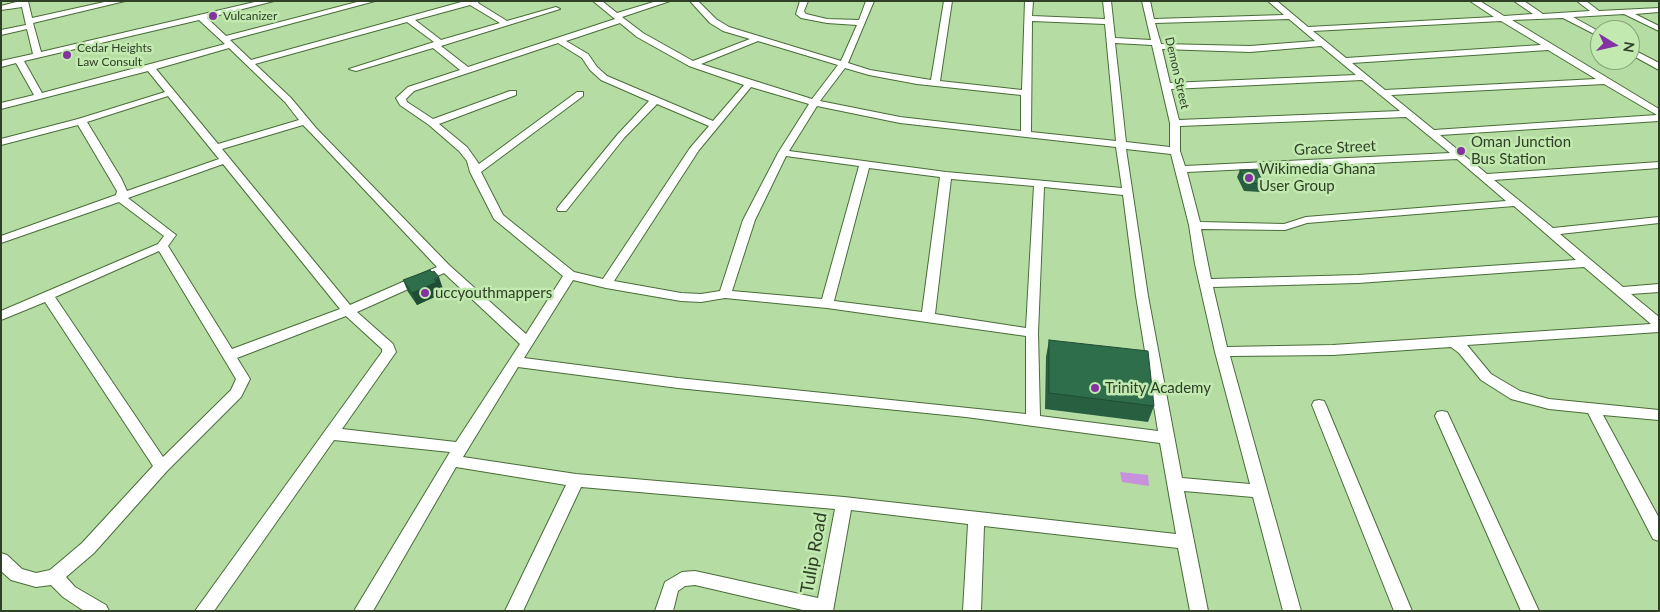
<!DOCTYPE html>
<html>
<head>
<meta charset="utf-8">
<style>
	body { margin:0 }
	#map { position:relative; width:1660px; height:612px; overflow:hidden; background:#b5dda3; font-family:Lato,sans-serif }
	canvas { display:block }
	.frame { position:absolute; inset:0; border:2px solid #303f28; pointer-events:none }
	.north { position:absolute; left:1590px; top:20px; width:50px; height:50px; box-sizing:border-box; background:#c2eab0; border:1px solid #88a67a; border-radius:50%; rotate:99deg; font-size:14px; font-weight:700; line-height:20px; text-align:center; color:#303f28 }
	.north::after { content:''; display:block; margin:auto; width:18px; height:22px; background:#8432a1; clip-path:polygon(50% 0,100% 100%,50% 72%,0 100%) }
</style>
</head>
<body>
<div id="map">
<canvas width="1660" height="612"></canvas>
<div class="frame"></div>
<div class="north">N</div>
</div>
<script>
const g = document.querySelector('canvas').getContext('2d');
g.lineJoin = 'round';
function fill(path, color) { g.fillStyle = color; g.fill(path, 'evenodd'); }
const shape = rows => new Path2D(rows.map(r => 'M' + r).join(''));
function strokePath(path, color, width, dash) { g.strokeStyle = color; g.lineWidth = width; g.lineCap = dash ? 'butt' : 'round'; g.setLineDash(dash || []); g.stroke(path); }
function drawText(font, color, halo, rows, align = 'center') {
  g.font = font + ' Lato,sans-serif'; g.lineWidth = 5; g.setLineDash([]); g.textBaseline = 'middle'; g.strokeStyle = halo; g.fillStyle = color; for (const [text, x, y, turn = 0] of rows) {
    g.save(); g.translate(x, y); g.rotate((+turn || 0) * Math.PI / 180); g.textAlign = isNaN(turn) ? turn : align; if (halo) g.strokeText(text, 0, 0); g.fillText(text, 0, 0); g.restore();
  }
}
const water = shape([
	[1120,472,1148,475,1149,486,1122,482]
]);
const minor = shape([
	[20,1,28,1,32,18,109,1,125,1,33,23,41,52,259,1,274,1,207,18,226,36,361,1,375,1,230,40,251,60,465,1,479,1,478,3,507,21,556,7,560,9,441,46,468,67,615,19,593,1,602,1,617,13,657,1,670,1,622,17,643,33,693,61,750,39,723,31,710,23,690,1,698,1,716,19,729,27,841,61,857,25,827,23,801,18,796,14,800,1,808,1,804,11,806,14,827,19,859,20,866,1,874,1,848,63,870,70,931,80,944,1,952,1,940,81,1022,90,1025,1,1033,1,1032,16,1105,19,1103,1,1111,1,1115,38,1151,40,1142,1,1150,1,1154,19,1284,15,1268,1,1277,1,1308,27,1494,17,1470,1,1480,1,1504,16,1533,14,1514,1,1524,1,1543,14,1590,11,1577,1,1586,1,1599,11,1659,8,1659,12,1635,14,1659,26,1659,31,1624,14,1573,17,1600,32,1600,37,1563,18,1512,20,1659,109,1659,121,1440,135,1487,174,1659,162,1659,168,1494,180,1553,228,1659,217,1659,223,1560,234,1623,287,1659,284,1659,292,1631,294,1659,317,1659,332,1467,345,1491,374,1520,391,1549,399,1659,410,1659,420,1603,415,1659,518,1659,541,1653,539,1588,413,1549,409,1511,399,1481,380,1459,353,1451,347,1333,355,1230,356,1301,611,1283,611,1253,497,1184,491,1208,611,1190,611,1178,548,984,526,981,611,963,611,968,524,851,510,833,611,807,611,695,585,685,586,678,591,673,611,655,611,665,582,682,572,695,571,818,598,835,509,581,487,523,611,505,611,566,485,456,467,373,611,354,611,450,452,334,440,214,611,195,611,382,352,382,349,346,316,237,358,250,379,241,397,167,471,94,553,66,577,75,587,106,605,109,611,84,611,63,597,51,585,36,587,11,580,1,571,1,553,7,555,22,569,36,573,50,570,82,543,153,466,45,302,1,320,1,311,158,244,164,236,119,202,1,243,1,236,116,195,117,191,78,125,1,145,1,139,78,119,165,92,148,71,1,109,1,103,34,95,16,63,1,67,1,61,33,54,27,29,1,35,1,30,26,25,22,7,1,10,1,6,20,1],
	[470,5,500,23,441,40,415,20,470,5],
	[1289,19,1315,41,1250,46,1161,44,1155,23,1289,19],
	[199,20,225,44,42,93,24,61,199,20],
	[1032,21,1105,24,1116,141,1031,132,1032,21],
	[1501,21,1541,45,1346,58,1313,31,1501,21],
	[407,22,434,42,349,69,356,71,433,48,460,70,408,87,396,98,400,105,429,125,459,151,467,161,470,172,494,219,563,276,526,334,449,265,316,128,291,98,255,64,407,22],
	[620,23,637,37,689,66,744,85,713,121,607,76,597,67,588,54,566,41,620,23],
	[758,41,838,65,812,99,701,64,758,41],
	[558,43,582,58,590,70,601,80,649,101,618,134,558,207,557,209,558,211,566,211,624,138,657,104,709,126,690,148,603,279,574,272,503,215,481,172,583,96,583,92,577,92,479,164,467,147,439,124,516,95,516,91,510,91,433,119,407,102,406,99,414,91,558,43],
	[1115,43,1152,45,1170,123,1170,147,1126,142,1115,43],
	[1321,46,1356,75,1170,83,1162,49,1250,52,1321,46],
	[229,48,285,102,299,120,218,144,156,69,229,48],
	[1548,50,1596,79,1385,90,1352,63,1548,50],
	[845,68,869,75,917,84,1021,95,1021,131,900,117,820,101,845,68],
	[1362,80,1400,111,1179,120,1171,89,1362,80],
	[1604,84,1657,115,1434,130,1391,95,1604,84],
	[751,87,809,104,778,153,743,220,720,291,701,294,681,293,614,281,699,150,751,87],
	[168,96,219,159,127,191,121,178,87,122,168,96],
	[817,106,900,123,1116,147,1122,188,946,172,789,151,817,106],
	[1406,117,1450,153,1185,166,1180,151,1180,126,1406,117],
	[303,125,310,132,437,267,350,305,222,149,303,125],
	[1126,149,1171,154,1189,225,1195,264,1215,352,1250,484,1182,478,1148,296,1126,149],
	[786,156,859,166,822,299,732,291,755,220,786,156],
	[1457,159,1506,201,1306,217,1284,224,1200,222,1187,172,1457,159],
	[223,164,340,309,232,349,168,246,176,235,128,198,223,164],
	[869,168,940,177,922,312,834,301,869,168],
	[951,179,1034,186,1026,328,935,314,951,179],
	[1044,187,1123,195,1136,296,1158,431,1040,416,1038,333,1044,187],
	[1514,206,1576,260,1358,275,1211,279,1201,229,1285,230,1307,223,1514,206],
	[159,251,236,379,231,390,163,457,55,297,159,251],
	[1584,267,1651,324,1333,345,1227,347,1213,287,1358,283,1584,267],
	[444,273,520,344,456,442,342,429,396,352,393,344,357,312,444,273],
	[573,280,606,288,681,301,701,302,725,298,827,308,1026,336,1026,414,678,378,524,358,573,280],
	[518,367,678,388,966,417,1160,443,1176,534,844,497,576,474,463,457,518,367],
	[1630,48,1659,63,1659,70,1630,54,1630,48],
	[1319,400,1324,401,1326,405,1412,611,1394,611,1312,405,1314,401,1319,400],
	[1442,411,1447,412,1449,416,1539,611,1521,611,1435,416,1437,412,1442,411]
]);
const wall = shape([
	[1240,170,1264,184,1261,192,1244,191,1237,177],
	[403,280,443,289,440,291,441,294,417,305,408,292],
	[1049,340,1154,406,1148,422,1045,409,1046,357]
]);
const shadedWall = shape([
	[439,277,443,289,440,291,441,294,417,305,412,293]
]);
const building = shape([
	[1240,170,1257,170,1264,184,1246,183,1240,170],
	[430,270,432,272,434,271,439,277,434,279,437,282,412,293,403,280,430,270],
	[1049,340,1148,351,1154,406,1049,393,1049,340]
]);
const markers = [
	[213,16,5,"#8432a1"],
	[67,55,5,"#8432a1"],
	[1461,151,5,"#8432a1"],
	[1249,178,5,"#8432a1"],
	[425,293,5,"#8432a1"],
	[1095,388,5,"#8432a1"]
];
const farPoinames = [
	["Vulcanizer",223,16],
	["Cedar Heights",77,48],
	["Law Consult",77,62]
];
const farStreetnames = [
	["Demon Street",1177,73,77]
];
const poiNames = [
	["Oman Junction",1471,142],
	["Bus Station",1471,159],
	["Wikimedia Ghana",1259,169],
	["User Group",1259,186],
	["uccyouthmappers",435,293],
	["Trinity Academy",1105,388]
];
const streetNames = [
	["Grace Street",1335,148,-3]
];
const nearStreetnames = [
	["Tulip Road",814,553,-80]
];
fill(water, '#c792db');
strokePath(minor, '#496c38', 2);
fill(minor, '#fff');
fill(wall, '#285f40');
fill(shadedWall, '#204d34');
fill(building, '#2e6e4a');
strokePath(building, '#204d34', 1);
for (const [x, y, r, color] of markers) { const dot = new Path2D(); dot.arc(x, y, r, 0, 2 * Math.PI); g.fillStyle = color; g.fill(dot); strokePath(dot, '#c2eab0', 2); }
drawText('12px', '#303f28', '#c2eab0', farPoinames, 'left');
drawText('12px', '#303f28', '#c2eab0', farStreetnames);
drawText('15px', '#303f28', '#c2eab0', poiNames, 'left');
drawText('15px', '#303f28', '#c2eab0', streetNames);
drawText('18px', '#303f28', '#c2eab0', nearStreetnames);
</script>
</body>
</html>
